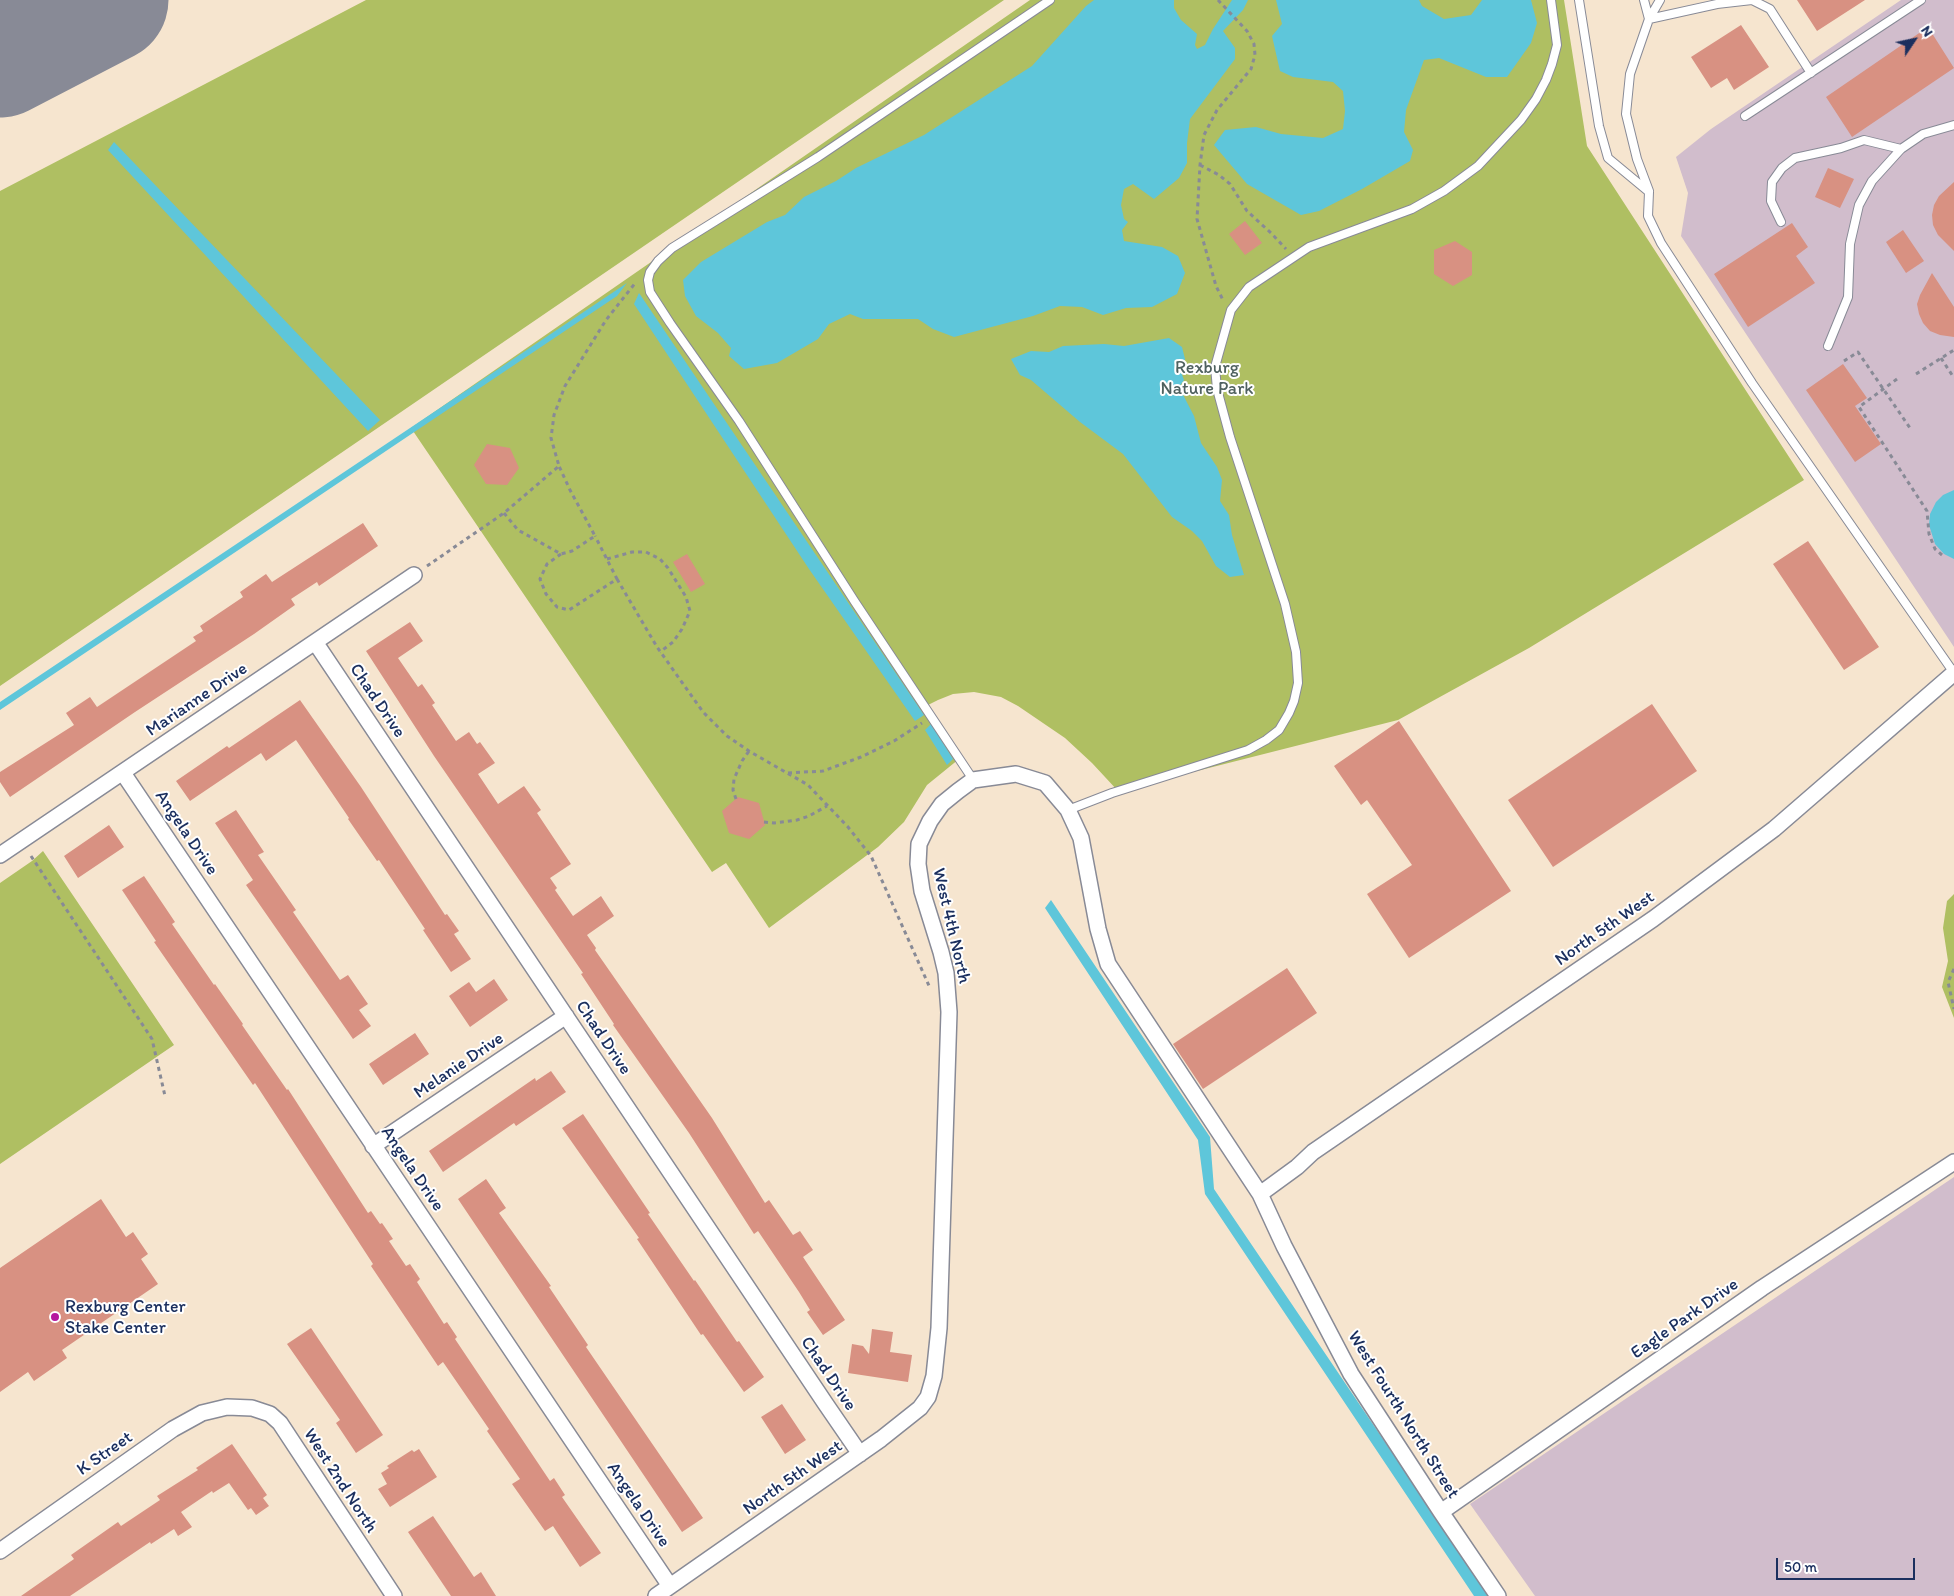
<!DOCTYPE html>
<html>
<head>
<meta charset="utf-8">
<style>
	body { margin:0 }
	#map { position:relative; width:1954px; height:1596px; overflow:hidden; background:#f6e5cf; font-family:Itim,sans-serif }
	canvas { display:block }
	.north { position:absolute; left:1889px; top:15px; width:50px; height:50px; -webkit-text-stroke:4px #fff; paint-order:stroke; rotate:56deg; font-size:14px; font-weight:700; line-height:20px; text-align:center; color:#1b2f5e }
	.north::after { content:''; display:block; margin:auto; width:18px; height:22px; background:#1b2f5e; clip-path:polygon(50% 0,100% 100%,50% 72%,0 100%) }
	.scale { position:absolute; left:1776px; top:1558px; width:139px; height:22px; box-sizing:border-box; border:2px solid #1b2f5e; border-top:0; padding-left:6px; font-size:15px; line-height:18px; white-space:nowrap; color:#1b2f5e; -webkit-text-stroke:4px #fff; paint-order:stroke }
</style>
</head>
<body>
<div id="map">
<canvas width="1954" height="1596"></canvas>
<div class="north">N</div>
<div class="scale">50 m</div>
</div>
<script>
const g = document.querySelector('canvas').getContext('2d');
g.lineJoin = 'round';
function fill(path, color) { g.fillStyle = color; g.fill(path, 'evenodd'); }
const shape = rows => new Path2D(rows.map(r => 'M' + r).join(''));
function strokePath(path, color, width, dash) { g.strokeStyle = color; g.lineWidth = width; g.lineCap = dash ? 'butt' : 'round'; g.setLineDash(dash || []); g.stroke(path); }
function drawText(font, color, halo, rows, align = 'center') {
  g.font = font + ' Itim,sans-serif'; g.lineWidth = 4; g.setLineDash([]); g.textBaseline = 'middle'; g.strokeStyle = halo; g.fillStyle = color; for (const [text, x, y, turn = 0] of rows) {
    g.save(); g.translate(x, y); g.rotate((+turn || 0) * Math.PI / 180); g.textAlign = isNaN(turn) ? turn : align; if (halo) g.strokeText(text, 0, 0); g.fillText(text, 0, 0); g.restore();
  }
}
const industrial = shape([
	[1901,0,1954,0,1954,647,1681,236,1688,193,1676,157,1711,129],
	[1954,1177,1954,1596,1535,1596,1470,1504]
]);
const green = shape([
	[366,0,1004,0,0,686,0,191],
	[1030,0,1564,0,1587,146,1804,480,1529,648,1398,720,1118,791,1092,763,1065,738,1018,706,1001,697,974,692,953,694,938,700,924,707,959,759,927,785,904,822,878,847,769,928,726,863,712,872,411,428],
	[43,851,174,1045,0,1164,0,883,32,861],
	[1954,894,1954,1018,1942,987,1948,961,1943,928,1947,901]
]);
const water = shape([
	[1094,0,1174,0,1174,8,1181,20,1197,34,1195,45,1197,49,1205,45,1213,29,1232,0,1248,0,1243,10,1223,31,1235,48,1235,59,1190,119,1187,143,1187,163,1179,178,1154,199,1133,184,1124,189,1121,205,1124,219,1128,222,1122,230,1124,241,1162,247,1178,256,1185,273,1177,294,1152,307,1126,308,1103,315,1082,307,1060,306,1033,316,954,337,933,329,918,319,863,319,850,314,829,324,818,339,777,363,744,369,729,356,731,348,718,333,696,316,685,296,683,280,701,262,767,222,785,215,804,197,836,181,856,168,924,135,1032,66,1086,6],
	[1276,0,1419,0,1422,6,1444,19,1471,15,1482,0,1531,0,1537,23,1531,43,1507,77,1486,77,1439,58,1424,60,1406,110,1404,132,1413,150,1410,161,1362,189,1319,211,1301,215,1247,184,1214,145,1225,130,1256,127,1281,134,1323,138,1343,129,1345,111,1343,91,1333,82,1293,77,1280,71,1272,36,1282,24],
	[114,142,380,420,368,431,108,150],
	[627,283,617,296,0,710,0,702],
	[639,293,924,715,915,721,809,569,634,304],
	[1169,338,1182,347,1185,359,1180,369,1184,380,1179,387,1194,416,1201,443,1217,467,1222,480,1220,501,1229,515,1232,535,1244,575,1230,577,1216,566,1202,541,1192,531,1172,517,1123,454,1080,422,1031,380,1020,375,1011,359,1031,351,1049,352,1063,346,1104,344,1124,346],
	[1954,490,1954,559,1944,554,1935,544,1929,525,1930,514,1936,502,1943,495],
	[931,724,953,759,947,765,925,730],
	[1051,900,1210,1137,1214,1189,1489,1596,1474,1596,1205,1194,1198,1140,1045,908]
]);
const taxiway = shape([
	[93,7,101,0]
]);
const runway = shape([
	[0,55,106,0]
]);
const building = shape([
	[1797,0,1865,0,1817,31],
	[1741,25,1769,67,1734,90,1727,78,1711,88,1691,57],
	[1928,27,1954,68,1852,137,1826,97],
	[1828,168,1854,179,1840,208,1815,197],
	[1954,182,1954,251,1938,235,1933,225,1932,215,1934,205,1939,196],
	[1245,221,1262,243,1245,255,1229,234],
	[1792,223,1808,247,1796,256,1815,283,1748,327,1714,274],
	[1903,230,1924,261,1906,273,1886,242],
	[1455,241,1472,252,1472,275,1453,286,1434,274,1434,250],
	[1932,273,1954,307,1954,337,1940,335,1930,331,1923,323,1919,314,1917,304,1920,295],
	[1843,364,1867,398,1855,406,1881,444,1855,462,1806,390],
	[487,444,510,448,519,468,507,485,486,484,474,465],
	[363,523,378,546,319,586,317,582,291,599,295,605,254,634,135,712,10,797,0,782,0,772,74,725,66,713,90,697,97,707,196,641,193,637,203,631,200,626,243,597,240,592,266,574,272,582],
	[1808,541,1879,647,1844,670,1773,564],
	[687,554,705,584,691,592,673,562],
	[410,622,423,641,398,658,418,687,422,684,435,703,432,705,456,741,469,732,477,744,480,742,495,763,478,774,498,804,524,786,541,810,537,813,571,864,550,878,557,888,555,890,573,916,601,896,614,916,587,935,596,948,595,950,712,1118,765,1203,769,1200,793,1235,800,1231,813,1250,803,1257,845,1320,823,1335,807,1312,810,1310,799,1292,758,1231,754,1234,689,1133,613,1025,614,1024,581,974,583,973,434,756,366,651],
	[300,700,361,787,445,915,447,914,459,931,454,934,471,959,451,972,423,930,425,929,379,860,377,861,348,819,349,818,296,740,266,761,261,753,190,801,176,781,227,746,229,748],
	[1652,704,1697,771,1553,867,1508,800],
	[1399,721,1511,891,1409,958,1367,894,1412,865,1367,800,1361,805,1334,766],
	[738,797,759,803,765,825,749,839,729,833,722,811],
	[236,810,264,852,258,855,296,910,293,912,340,980,348,975,368,1004,359,1010,371,1026,353,1039,246,885,253,880,215,823],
	[109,825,124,847,78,878,64,856],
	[144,876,175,922,172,924,214,985,215,984,243,1024,242,1025,287,1090,288,1089,368,1213,371,1211,380,1224,382,1223,393,1239,389,1241,406,1266,410,1264,420,1279,417,1282,444,1324,447,1322,457,1337,455,1339,550,1481,554,1478,565,1495,562,1497,601,1553,580,1567,553,1526,545,1531,512,1484,520,1479,487,1431,489,1429,443,1362,438,1366,371,1266,373,1264,255,1083,253,1085,154,942,156,941,122,890],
	[1287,968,1317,1013,1203,1089,1173,1044],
	[494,979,508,1000,470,1027,449,996,469,982,476,992],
	[415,1033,429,1054,383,1085,369,1064],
	[551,1071,566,1092,516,1126,514,1123,443,1172,429,1151,535,1078,536,1081],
	[583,1114,650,1213,648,1214,694,1281,695,1280,737,1342,739,1341,764,1377,744,1392,703,1334,701,1335,637,1239,639,1238,562,1128],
	[486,1179,506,1208,499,1213,551,1286,549,1287,588,1345,586,1347,703,1518,682,1532,458,1199],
	[101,1199,126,1237,133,1232,148,1254,141,1259,158,1284,62,1350,67,1358,34,1381,28,1372,0,1392,0,1268],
	[311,1328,383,1435,356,1453,336,1423,340,1420,287,1344],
	[872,1329,893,1332,890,1352,912,1355,908,1382,848,1373,852,1344,863,1346,869,1354],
	[782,1404,806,1440,785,1454,761,1417],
	[232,1444,267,1495,263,1498,269,1506,256,1515,251,1508,248,1510,229,1483,213,1493,212,1491,181,1512,192,1527,178,1536,174,1529,151,1544,150,1542,70,1596,21,1596,74,1559,71,1555,118,1522,121,1526,160,1500,157,1496,198,1470,196,1468],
	[419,1449,437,1477,390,1507,378,1489,387,1484,381,1473,389,1468,387,1466,412,1450,414,1452],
	[433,1516,474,1577,481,1572,496,1596,451,1596,408,1532]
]);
const path = shape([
	[1218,0,1247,31,1254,44,1255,55,1251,69,1217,110,1204,135,1200,165,1197,219,1216,286,1223,300],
	[1200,165,1219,175,1230,184,1247,211,1271,233,1286,249],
	[1941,358,1954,378],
	[1844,361,1858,352,1910,428],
	[1916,374,1954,350],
	[1897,379,1859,407,1927,511,1929,534,1935,549,1942,555],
	[504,513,518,530,561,554,572,551,595,536,570,490,559,466],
	[561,554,547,564,540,579,546,594,557,607,569,610,617,579,595,536],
	[607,559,632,552,646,552,660,559,668,568,686,597,690,611,682,629,673,642,660,652],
	[427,566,504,513,559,466,551,438,554,415,565,386,606,320,636,282],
	[617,579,657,647,703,712,727,736,749,751,808,785,848,827,871,856,930,988],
	[788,773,823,771,861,757,894,741,922,723],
	[736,799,733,790,734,779,742,761,749,751],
	[764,822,774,823,797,820,809,816,827,806],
	[31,856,152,1039,165,1096],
	[1954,969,1948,982,1954,1009]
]);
const lane = shape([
	[1579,0,1599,126,1608,158,1649,192,1648,216,1661,243,1752,383,1954,673],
	[1644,0,1649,19,1630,74,1626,114,1637,159,1649,191],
	[1649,19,1717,4,1752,0,1770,9,1811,73],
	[1649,19,1660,0],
	[1745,116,1921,0],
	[1781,222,1771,201,1772,182,1782,168,1795,158,1841,148,1864,140,1901,149],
	[1828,346,1848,297,1850,244,1859,205,1872,181,1901,149,1923,134,1954,125],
	[974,781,855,602,739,421,670,323,650,292,648,280,650,272,658,261,672,248,818,157,1050,0],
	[1068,810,1112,793,1248,750,1266,740,1279,730,1289,713,1294,701,1298,683,1296,652,1285,604,1230,437,1217,389,1215,367,1231,310,1249,287,1309,247,1412,209,1444,191,1478,166,1521,120,1536,99,1546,80,1552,64,1557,45,1551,0]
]);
const street = shape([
	[315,642,825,1403,860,1454],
	[123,773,670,1586],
	[0,855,414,575],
	[373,1146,566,1016],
	[1260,1194,1297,1167,1313,1152,1653,919,1774,829,1954,673],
	[1441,1512,1762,1288,1954,1162],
	[0,1551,173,1429,202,1413,227,1407,252,1408,270,1414,280,1423,394,1596],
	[656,1596,881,1439,920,1408,928,1397,934,1376,939,1328,949,1012,946,973,941,952,922,891,918,864,919,844,930,821,942,804,958,791,973,780,1016,774,1045,783,1068,810,1081,838,1098,929,1108,964,1260,1194,1284,1246,1351,1374,1441,1512,1498,1596]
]);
const markers = [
	[55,1317,5,"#b5179e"]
];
const parkNames = [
	["Rexburg",1207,368],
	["Nature Park",1207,389]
];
const streetNames = [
	["Marianne Drive",197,700,-34],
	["Chad Drive",377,701,56],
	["Angela Drive",186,833,56],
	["West 4th North",951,926,77],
	["North 5th West",1605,929,-35],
	["Chad Drive",603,1038,56],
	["Melanie Drive",459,1066,-34],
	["Angela Drive",412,1169,56],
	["Eagle Park Drive",1685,1319,-35],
	["Chad Drive",828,1374,56],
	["West Fourth North Street",1403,1415,58],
	["K Street",105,1454,-35],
	["North 5th West",793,1478,-35],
	["West 2nd North",340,1481,57],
	["Angela Drive",638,1505,56]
];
const poiNames = [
	["Rexburg Center",65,1307],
	["Stake Center",65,1328]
];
fill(industrial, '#d1bdcc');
fill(green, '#afbf62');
fill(water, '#5ec6da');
strokePath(taxiway, '#888a96', 50);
strokePath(runway, '#888a96', 125);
fill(building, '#d89182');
strokePath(lane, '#888a96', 10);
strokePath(street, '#888a96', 18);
strokePath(path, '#888a96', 3, [4, 4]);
strokePath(lane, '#fff', 8);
strokePath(street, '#fff', 15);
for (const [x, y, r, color] of markers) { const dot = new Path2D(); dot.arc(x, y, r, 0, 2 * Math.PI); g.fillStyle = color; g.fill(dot); strokePath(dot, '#fff', 2); }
drawText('18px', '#4f615f', '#fff', parkNames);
drawText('18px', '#1b2f5e', '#fff', streetNames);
drawText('18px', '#1b2f5e', '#fff', poiNames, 'left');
</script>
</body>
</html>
